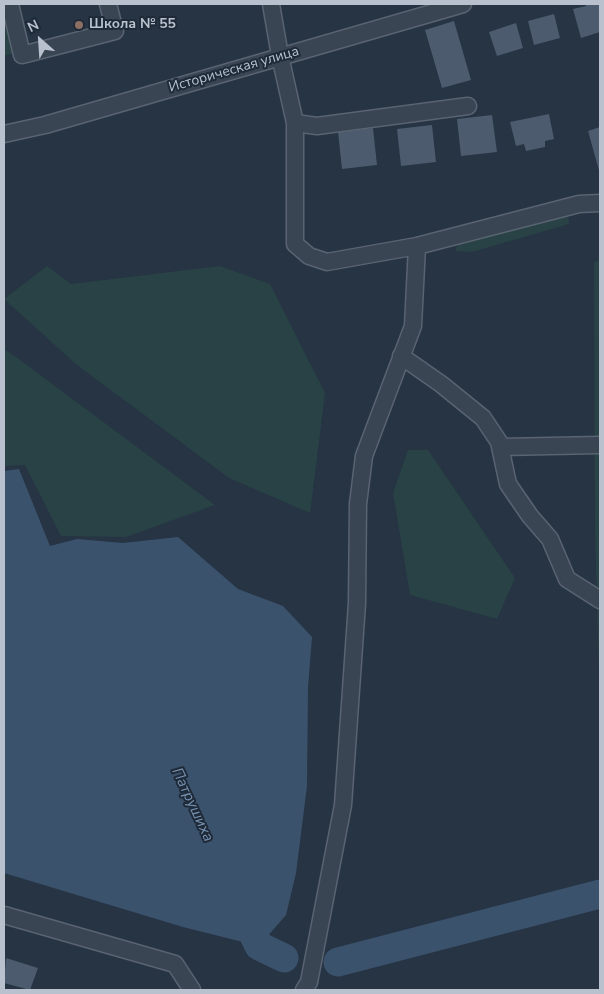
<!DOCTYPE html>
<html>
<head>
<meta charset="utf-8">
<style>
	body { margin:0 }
	#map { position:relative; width:604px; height:994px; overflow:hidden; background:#263444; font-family:"Nunito Sans",sans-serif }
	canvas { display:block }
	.frame { position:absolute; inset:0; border:5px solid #b8c1cd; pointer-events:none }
	.north { position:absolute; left:15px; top:15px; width:50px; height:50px; -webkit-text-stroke:4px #1f2a39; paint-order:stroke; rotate:334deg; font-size:14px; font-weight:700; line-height:20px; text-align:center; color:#b8c1cd }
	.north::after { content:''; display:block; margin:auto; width:18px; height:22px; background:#b8c1cd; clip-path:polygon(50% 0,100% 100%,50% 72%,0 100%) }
</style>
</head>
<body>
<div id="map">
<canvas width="604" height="994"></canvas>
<div class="frame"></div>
<div class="north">N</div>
</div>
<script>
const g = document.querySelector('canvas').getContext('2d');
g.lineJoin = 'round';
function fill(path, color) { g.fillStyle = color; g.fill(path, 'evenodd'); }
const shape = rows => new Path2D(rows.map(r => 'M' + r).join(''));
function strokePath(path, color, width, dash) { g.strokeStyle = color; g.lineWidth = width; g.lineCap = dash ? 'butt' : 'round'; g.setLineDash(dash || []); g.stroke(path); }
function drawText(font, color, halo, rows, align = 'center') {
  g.font = font + ' "Nunito Sans",sans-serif'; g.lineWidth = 4; g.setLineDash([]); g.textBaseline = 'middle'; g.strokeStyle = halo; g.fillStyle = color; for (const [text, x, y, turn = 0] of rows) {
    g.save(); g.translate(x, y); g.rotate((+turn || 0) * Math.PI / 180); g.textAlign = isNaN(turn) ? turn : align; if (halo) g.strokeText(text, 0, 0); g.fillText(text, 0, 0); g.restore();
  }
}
const green = shape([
	[4,15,14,53,4,56],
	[568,214,569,224,472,252,455,251,462,234],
	[600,260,600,706,595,533,594,262],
	[47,266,71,284,220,266,270,284,325,393,310,513,229,478,77,365,4,299],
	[4,349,16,357,215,505,126,537,61,536,25,465,4,466],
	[408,450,428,450,515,578,497,619,410,595,393,493]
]);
const water = shape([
	[19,469,50,546,77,539,123,543,178,537,238,589,283,606,312,637,308,687,307,786,296,873,286,915,259,946,183,927,4,873,4,471]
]);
const river = shape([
	[243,912,259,946,284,958],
	[338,962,600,894]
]);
const building = shape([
	[586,4,600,4,600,32,581,38,573,9,586,6],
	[554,14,560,38,534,45,528,21],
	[454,21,471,80,442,88,425,30],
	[516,23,523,48,497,56,489,32],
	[549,114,554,139,545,141,545,147,526,151,524,144,516,146,510,122],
	[492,115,497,152,461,156,457,119],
	[432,125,436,162,401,166,397,129],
	[600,127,600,174,588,131],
	[373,128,377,165,342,169,338,132],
	[6,958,38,968,30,990,4,983]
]);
const minor = shape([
	[10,4,22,55,115,31,108,4],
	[271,4,280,56,295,123,295,244,309,256,327,262,417,246,579,204,600,203],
	[295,123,317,126,468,106],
	[4,134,45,125,463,4],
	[401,356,441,384,483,418,499,442,508,484,530,516,550,539,567,579,600,600],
	[501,447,600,445],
	[4,915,175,964,192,990],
	[304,990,309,982,343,805,357,603,358,504,364,456,413,326,417,246]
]);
const markers = [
	[79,25,5,"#8d6e63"]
];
const poiNames = [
	["Школа № 55",89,25]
];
const streetNames = [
	["Историческая улица",234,70,-16]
];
const waterNames = [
	["Патрушиха",192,805,65]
];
fill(green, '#284245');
fill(water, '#3b526d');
strokePath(river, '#3b526d', 29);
fill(building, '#4c5b6d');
strokePath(minor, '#596371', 19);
strokePath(minor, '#3a4553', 16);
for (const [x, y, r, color] of markers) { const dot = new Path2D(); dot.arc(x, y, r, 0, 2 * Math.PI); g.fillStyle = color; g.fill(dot); strokePath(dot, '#1f2a39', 2); }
drawText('bold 14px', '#b8c1cd', '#1f2a39', poiNames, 'left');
drawText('14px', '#b8c1cd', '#1f2a39', streetNames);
drawText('italic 15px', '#7792b1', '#1f2a39', waterNames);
</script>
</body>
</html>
